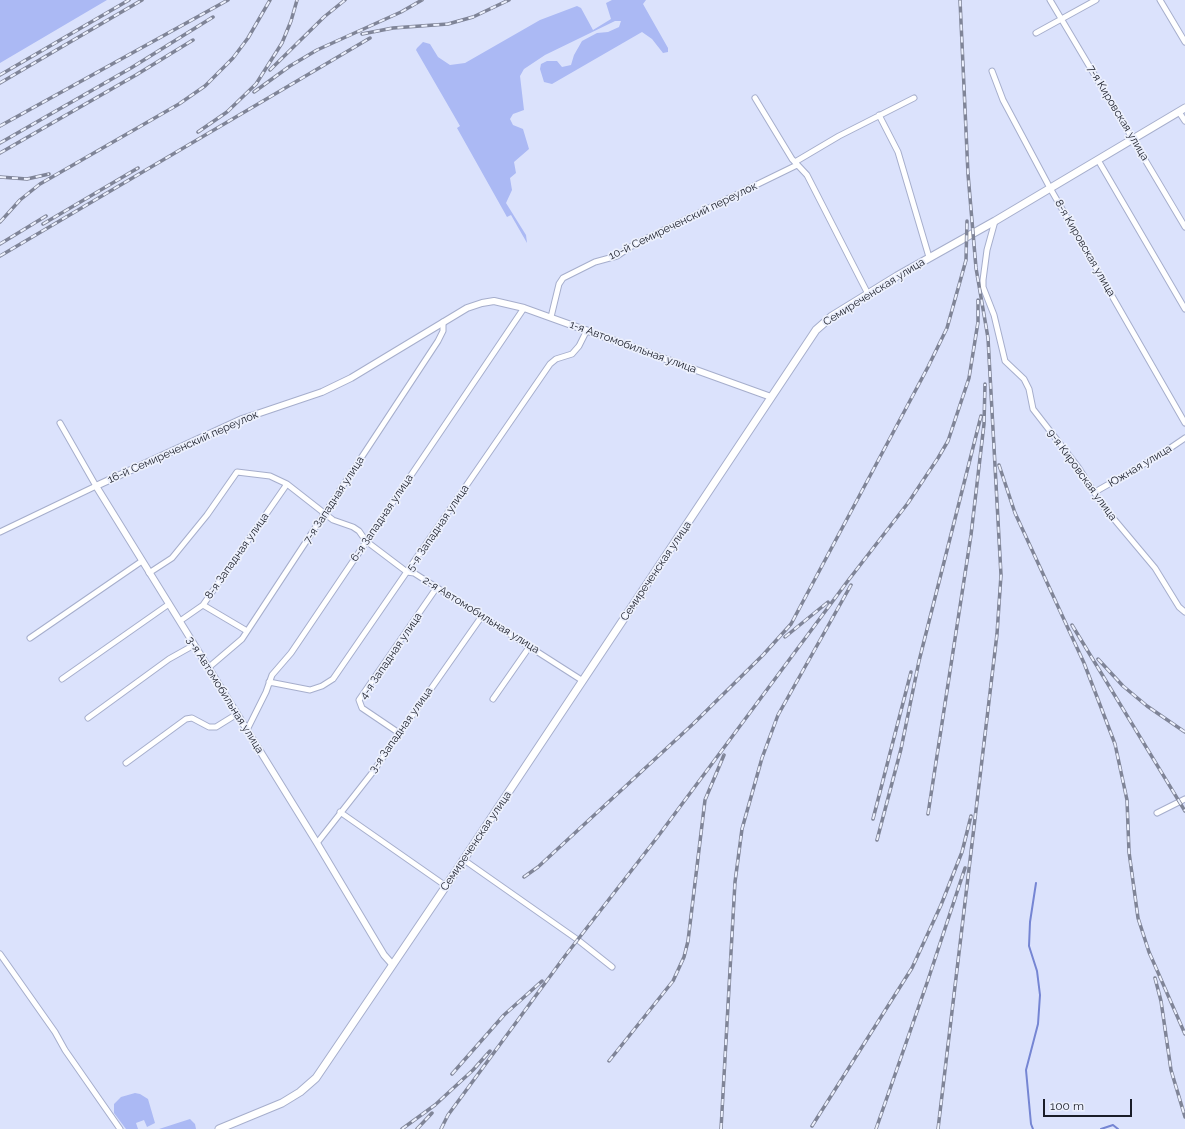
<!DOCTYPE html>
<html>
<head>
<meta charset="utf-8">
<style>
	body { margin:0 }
	#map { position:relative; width:1185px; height:1129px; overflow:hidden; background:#dbe2fc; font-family:Raleway,sans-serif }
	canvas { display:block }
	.scale { position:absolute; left:1043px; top:1099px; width:89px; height:18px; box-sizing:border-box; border:2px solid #1a1d28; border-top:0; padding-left:5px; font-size:12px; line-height:14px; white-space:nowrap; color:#1a1d28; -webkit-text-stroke:3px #ecf0fd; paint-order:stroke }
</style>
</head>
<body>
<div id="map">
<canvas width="1185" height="1129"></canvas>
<div class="scale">100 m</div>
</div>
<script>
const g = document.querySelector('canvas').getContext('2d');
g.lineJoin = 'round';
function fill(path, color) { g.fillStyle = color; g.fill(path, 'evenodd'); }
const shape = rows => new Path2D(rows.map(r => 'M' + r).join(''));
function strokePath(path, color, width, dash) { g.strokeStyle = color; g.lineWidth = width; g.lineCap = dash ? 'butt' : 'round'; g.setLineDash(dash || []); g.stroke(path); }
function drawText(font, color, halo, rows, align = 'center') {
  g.font = font + ' Raleway,sans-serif'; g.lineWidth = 3.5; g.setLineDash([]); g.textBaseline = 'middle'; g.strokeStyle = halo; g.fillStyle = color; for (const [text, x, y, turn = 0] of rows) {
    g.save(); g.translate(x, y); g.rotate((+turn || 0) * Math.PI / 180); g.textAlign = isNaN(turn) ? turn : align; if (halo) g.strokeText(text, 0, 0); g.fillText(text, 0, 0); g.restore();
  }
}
const green = shape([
	[0,0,107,0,0,63],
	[612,0,646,0,643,4,668,48,668,52,663,53,652,39,642,32,552,84,544,82,540,69,541,64,547,61,557,61,562,67,571,65,574,55,582,41,597,33,608,32,619,27,621,21,615,21,545,55,524,69,520,76,524,110,513,114,510,119,513,125,523,129,529,149,514,162,516,173,510,178,512,190,506,203,526,235,527,243,511,215,507,217,457,128,460,126,416,50,417,48,423,42,430,44,438,57,450,65,465,63,540,20,577,6,581,8,593,30,611,19,606,3],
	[135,1093,140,1094,148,1099,155,1123,147,1127,144,1120,136,1123,138,1129,126,1129,114,1113,114,1104,121,1097],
	[190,1119,195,1124,196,1129,159,1129]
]);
const stream = shape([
	[1033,1129,1031,1124,1026,1070,1038,1024,1040,995,1037,971,1029,946,1030,922,1036,883],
	[1101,1129,1113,1125,1118,1129]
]);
const minor = shape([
	[1050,0,1185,227],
	[1160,0,1185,42],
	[1036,33,1096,0],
	[992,71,1003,100,1050,188,1185,423],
	[755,98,792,159,807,175,868,294],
	[1179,112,1185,121],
	[879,115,898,152,929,257],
	[1098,160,1185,309],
	[795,162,839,136,914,98],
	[995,221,987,250,983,280,983,287,994,315,1005,361,1024,379,1029,389,1033,409,1078,467,1103,506,1155,568,1179,607,1185,612],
	[551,317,559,284,563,278,595,262,617,256,635,244,797,165],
	[1095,492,1163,453,1185,438],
	[0,532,96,486,60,423],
	[149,573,172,558,207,515,237,472,270,476,287,484,333,520,353,527,359,531,366,541,407,572,414,573,583,681],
	[203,605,247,631],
	[180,621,203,605,287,484],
	[30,638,142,561],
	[208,668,242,639,438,341,443,331,443,322],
	[62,679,169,604],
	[269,682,310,690,322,686,333,679,550,364,556,359,572,354,579,346,587,330],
	[493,699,530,646],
	[88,718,169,659,194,645],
	[247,730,266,692,272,675,291,653,524,308],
	[399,733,362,708,359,700,437,587],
	[126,763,186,719,192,718,209,727,216,727,237,714],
	[340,812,446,886],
	[1157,813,1185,799],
	[317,843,372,773,482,616],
	[464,860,578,940,612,967],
	[0,954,55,1032,65,1050,120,1129]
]);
const tertiary = shape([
	[392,964,384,955,317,843,96,486,242,419,322,392,351,378,467,308,482,303,494,301,524,308,771,397]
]);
const secondary = shape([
	[219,1129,282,1103,300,1092,316,1078,446,886,816,330,832,316,897,276,995,221,1185,108]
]);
const rail = shape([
	[362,34,393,28,448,24,473,17,509,0],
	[270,70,324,17,345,0],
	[0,75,129,0],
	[0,83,142,0],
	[254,92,290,66,317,50,401,12,422,0],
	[0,126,228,0],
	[198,132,227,112,256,84,282,43,291,21,297,0],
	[0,143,131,68,213,17],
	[0,153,136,75,193,40],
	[0,177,27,179,49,174],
	[0,222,20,200,40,184,179,104,205,86,233,58,248,38,270,0],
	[43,224,138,168],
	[0,244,46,216],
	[0,256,370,38],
	[999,465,1015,513,1084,663,1115,744,1127,800,1129,852,1138,918,1149,952,1185,1034],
	[1072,625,1185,811],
	[785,637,828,602],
	[1098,659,1123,686,1147,706,1185,732],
	[928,814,971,535,984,424,985,384],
	[873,819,911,672],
	[877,840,901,749,919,661,981,416],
	[524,877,538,867,693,724,763,655,791,624,928,367,947,328,966,260,967,221],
	[1155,978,1161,1001,1171,1070,1185,1117],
	[609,1061,673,981,684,957,688,941,705,800,724,755],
	[452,1074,504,1015,542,981],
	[812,1126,912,968,941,905,962,852,971,816],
	[402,1129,435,1105,473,1070,490,1051],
	[417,1129,432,1113],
	[441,1129,448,1115,565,956,659,835,847,582,908,503,938,458,948,441,969,378,978,322,978,300],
	[721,1129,735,882,742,829,762,758,778,715,851,585],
	[876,1129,928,980,965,868],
	[938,1129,997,634,1001,575,988,338,976,268,968,174,960,0]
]);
const streetNames = [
	["7-я Кировская улица",1118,113,59],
	["10-й Семиреченский переулок",683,221,-26],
	["8-я Кировская улица",1085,248,60],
	["Семиреченская улица",874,292,-32],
	["1-я Автомобильная улица",633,347,20],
	["16-й Семиреченский переулок",183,447,-24],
	["Южная улица",1140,466,-31],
	["9-я Кировская улица",1082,475,54],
	["7-я Западная улица",334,500,-57],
	["6-я Западная улица",382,518,-56],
	["5-я Западная улица",438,528,-56],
	["8-я Западная улица",237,556,-55],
	["Семиреченская улица",656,571,-56],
	["2-я Автомобильная улица",481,615,32],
	["4-я Западная улица",391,656,-56],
	["3-я Автомобильная улица",225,695,58],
	["3-я Западная улица",401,730,-55],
	["Семиреченская улица",476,841,-56]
];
fill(green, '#abb9f4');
strokePath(stream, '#7585d3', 2);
strokePath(minor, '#a6aecc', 7);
strokePath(tertiary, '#a6aecc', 8);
strokePath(secondary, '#a6aecc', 9);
strokePath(minor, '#fff', 5);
strokePath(tertiary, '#fff', 6);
strokePath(secondary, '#fff', 7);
strokePath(rail, '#7f8497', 3.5);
strokePath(rail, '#ecf0fd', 2, [6]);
drawText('11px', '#1a1d28', '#ecf0fd', streetNames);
</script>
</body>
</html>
